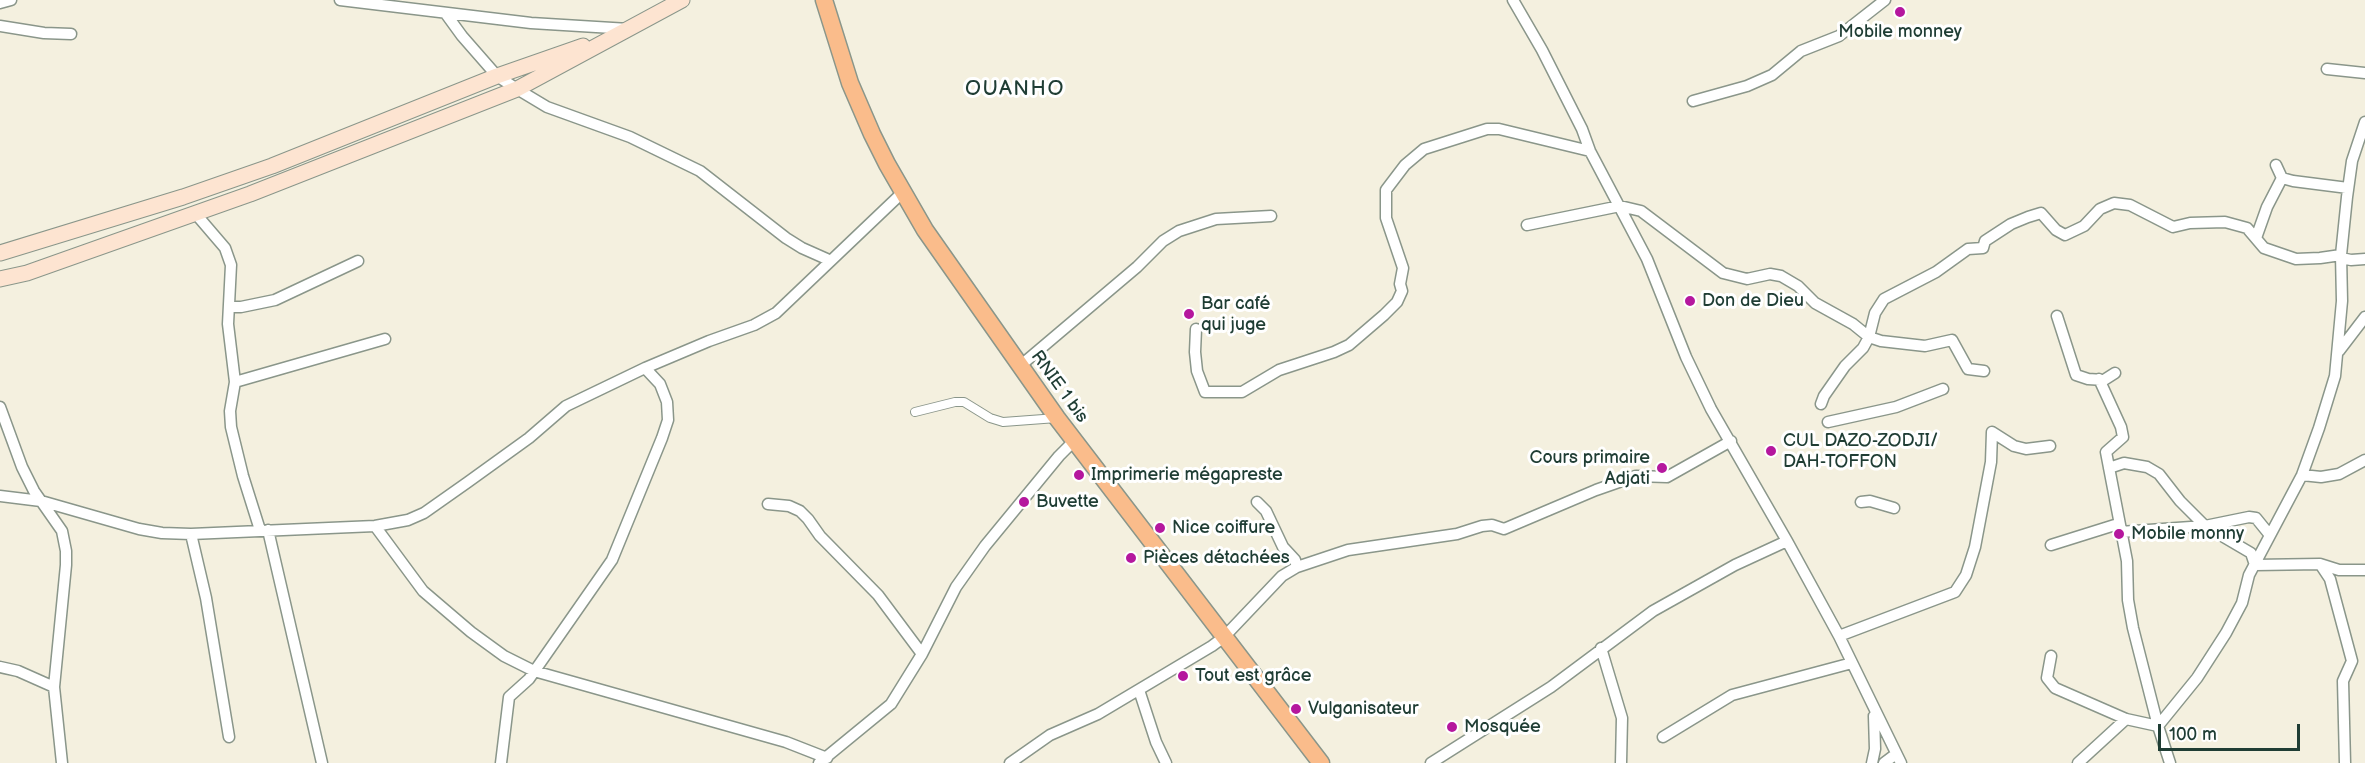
<!DOCTYPE html>
<html>
<head>
<meta charset="utf-8">
<style>
	body { margin:0 }
	#map { position:relative; width:2365px; height:763px; overflow:hidden; background:#f4f0df; font-family:"Balsamiq Sans",sans-serif }
	canvas { display:block }
	.scale { position:absolute; left:2158px; top:724px; width:142px; height:27px; box-sizing:border-box; border:3px solid #1f3d34; border-top:0; padding-left:8px; font-size:18px; line-height:21px; white-space:nowrap; color:#1f3d34; -webkit-text-stroke:4px #fff; paint-order:stroke }
</style>
</head>
<body>
<div id="map">
<canvas width="2365" height="763"></canvas>
<div class="scale">100 m</div>
</div>
<script>
const g = document.querySelector('canvas').getContext('2d');
g.lineJoin = 'round';
const shape = rows => new Path2D(rows.map(r => 'M' + r).join(''));
function strokePath(path, color, width, dash) { g.strokeStyle = color; g.lineWidth = width; g.lineCap = dash ? 'butt' : 'round'; g.setLineDash(dash || []); g.stroke(path); }
function drawText(font, color, halo, rows, align = 'center') {
  g.font = font + ' "Balsamiq Sans",sans-serif'; g.lineWidth = 6; g.setLineDash([]); g.textBaseline = 'middle'; g.strokeStyle = halo; g.fillStyle = color; for (const [text, x, y, turn = 0] of rows) {
    g.save(); g.translate(x, y); g.rotate((+turn || 0) * Math.PI / 180); g.textAlign = isNaN(turn) ? turn : align; if (halo) g.strokeText(text, 0, 0); g.fillText(text, 0, 0); g.restore();
  }
}
const pedestrian = shape([
	[915,412,955,402,964,402,990,418,1003,422,1057,418]
]);
const minor = shape([
	[340,0,531,23,629,29],
	[1513,0,1542,50,1582,129,1590,151,1647,259,1686,357,1711,409,1787,541,1839,636,1901,763],
	[0,3,11,0],
	[446,14,462,36,497,76,517,89,547,107,630,137,700,171,786,238,802,248,829,260],
	[0,26,44,33,71,34],
	[2327,69,2365,73],
	[1693,101,1747,86,1772,75,1801,51,1839,36,1885,0],
	[2282,178,2293,181,2348,188],
	[195,213,225,248,231,265,228,324,235,382,230,411,231,427,243,476,260,530],
	[1527,225,1620,206,1641,211,1723,273,1747,279,1770,274,1781,276,1798,286,1815,303,1853,324,1869,337,1881,341,1925,346,1952,340,1968,369,1984,371],
	[2256,238,2267,207,2282,178,2276,165],
	[2341,258,2351,260,2365,259],
	[229,307,241,307,275,300,358,261],
	[2057,316,2076,375,2088,379,2104,380,2115,373],
	[1196,329,1195,352,1197,371,1205,392,1242,392,1279,370,1334,352,1349,345,1384,315,1397,302,1402,291,1400,284,1403,268,1386,218,1386,190,1405,165,1424,149,1487,129,1499,129,1590,151],
	[2339,351,2365,317],
	[1020,366,1137,267,1163,241,1179,231,1216,219,1271,216],
	[2099,379,2121,427,2123,437,2106,452,2127,561,2128,600,2133,628,2158,726,2170,763],
	[235,382,385,339],
	[1821,404,1824,396,1845,366,1863,348,1869,337,1875,313,1884,299,1936,272,1968,249,1983,248,1985,241,2011,224,2028,217,2041,213,2056,230,2065,235,2084,226,2100,209,2114,203,2130,205,2173,227,2190,223,2225,222,2247,228,2264,248,2296,259,2320,258,2341,255],
	[0,407,22,467,34,491,62,531,66,551,66,565,54,687,62,763],
	[1828,422,1896,407,1943,389],
	[1992,432,2014,446,2026,449,2050,446],
	[2109,468,2124,463,2147,467,2159,474,2180,501,2205,526,2251,553,2255,565,2320,564,2339,570,2365,570],
	[2302,475,2321,477,2339,474,2365,460],
	[0,496,41,501,139,529,162,533,191,534,375,526,408,520,424,513,468,482,529,438,566,406,645,368,709,341,754,325,776,313,902,193],
	[1257,502,1266,511,1283,547,1295,560,1297,567],
	[1861,502,1870,501,1894,508],
	[768,504,789,506,800,511,808,519,820,536,878,595,922,654],
	[375,526,423,591,471,632,504,656,534,671,786,742,827,758],
	[268,530,322,763],
	[2120,532,2205,526,2249,517,2256,518,2269,534],
	[191,534,206,598,229,737],
	[2051,545,2118,524],
	[2320,564,2330,579,2352,661,2343,681,2345,763],
	[1839,636,1955,592,1966,575,1975,547,1991,462,1992,432],
	[1601,648,1622,718,1621,763],
	[2051,656,2047,678,2055,688,2126,719,2158,726,2197,678,2226,633,2242,603,2249,575,2302,475,2319,428,2335,376,2342,301,2341,255,2347,197,2352,161,2365,122],
	[0,667,18,671,54,687],
	[1139,690,1156,742,1166,763],
	[1663,737,1732,695,1852,663],
	[501,763,509,697,529,679,612,560,662,438,668,420,667,402,660,384,645,368],
	[819,763,891,704,922,654,956,587,985,546,1059,456,1074,441],
	[1010,763,1050,735,1098,714,1212,646,1224,637,1282,576,1297,567,1348,550,1457,534,1482,526,1492,525,1504,529,1596,490,1636,476,1667,477,1731,441],
	[1431,763,1551,687,1653,611,1735,565,1787,541],
	[1872,763,1875,749,1874,716],
	[1884,763,1896,754],
	[2078,763,2126,719]
]);
const secondary = shape([
	[0,253,183,197,272,166,497,76,583,46],
	[0,279,27,273,250,194,517,89,682,0]
]);
const primary = shape([
	[824,0,850,83,872,134,887,164,925,230,1057,418,1321,763]
]);
const markers = [
	[1900,12,6,"#b5179e"],
	[1690,301,6,"#b5179e"],
	[1189,314,6,"#b5179e"],
	[1771,451,6,"#b5179e"],
	[1662,468,6,"#b5179e"],
	[1079,475,6,"#b5179e"],
	[1024,502,6,"#b5179e"],
	[1160,528,6,"#b5179e"],
	[2119,534,6,"#b5179e"],
	[1131,558,6,"#b5179e"],
	[1183,676,6,"#b5179e"],
	[1296,709,6,"#b5179e"],
	[1452,727,6,"#b5179e"]
];
const poiNames = [
	["Mobile monney",1900,32,"center"],
	["Don de Dieu",1702,301],
	["Bar café",1201,304],
	["qui juge",1201,325],
	["CUL DAZO-ZODJI/",1783,441],
	["DAH-TOFFON",1783,462],
	["Cours primaire",1650,458,"right"],
	["Adjati",1650,479,"right"],
	["Imprimerie mégapreste",1091,475],
	["Buvette",1036,502],
	["Nice coiffure",1172,528],
	["Mobile monny",2131,534],
	["Pièces détachées",1143,558],
	["Tout est grâce",1195,676],
	["Vulganisateur",1308,709],
	["Mosquée",1464,727]
];
const streetNames = [
	["RNIE 1 bis",1059,387,54]
];
const quarterNames = [
	["OUANHO",1015,90]
];
strokePath(pedestrian, '#8a968a', 10);
strokePath(minor, '#8a968a', 13);
strokePath(secondary, '#8a968a', 17);
strokePath(primary, '#8a968a', 19);
strokePath(pedestrian, '#fff', 8);
strokePath(minor, '#fff', 10);
strokePath(secondary, '#fde4d1', 15);
strokePath(primary, '#fabc8b', 16);
for (const [x, y, r, color] of markers) { const dot = new Path2D(); dot.arc(x, y, r, 0, 2 * Math.PI); g.fillStyle = color; g.fill(dot); strokePath(dot, '#fff', 2); }
drawText('18px', '#1f3d34', '#fff', poiNames, 'left');
drawText('18px', '#1f3d34', '#fff', streetNames);
g.letterSpacing = '1.5px';
drawText('21px', '#1f3d34', '#fff', quarterNames);
g.letterSpacing = '0px';
</script>
</body>
</html>
